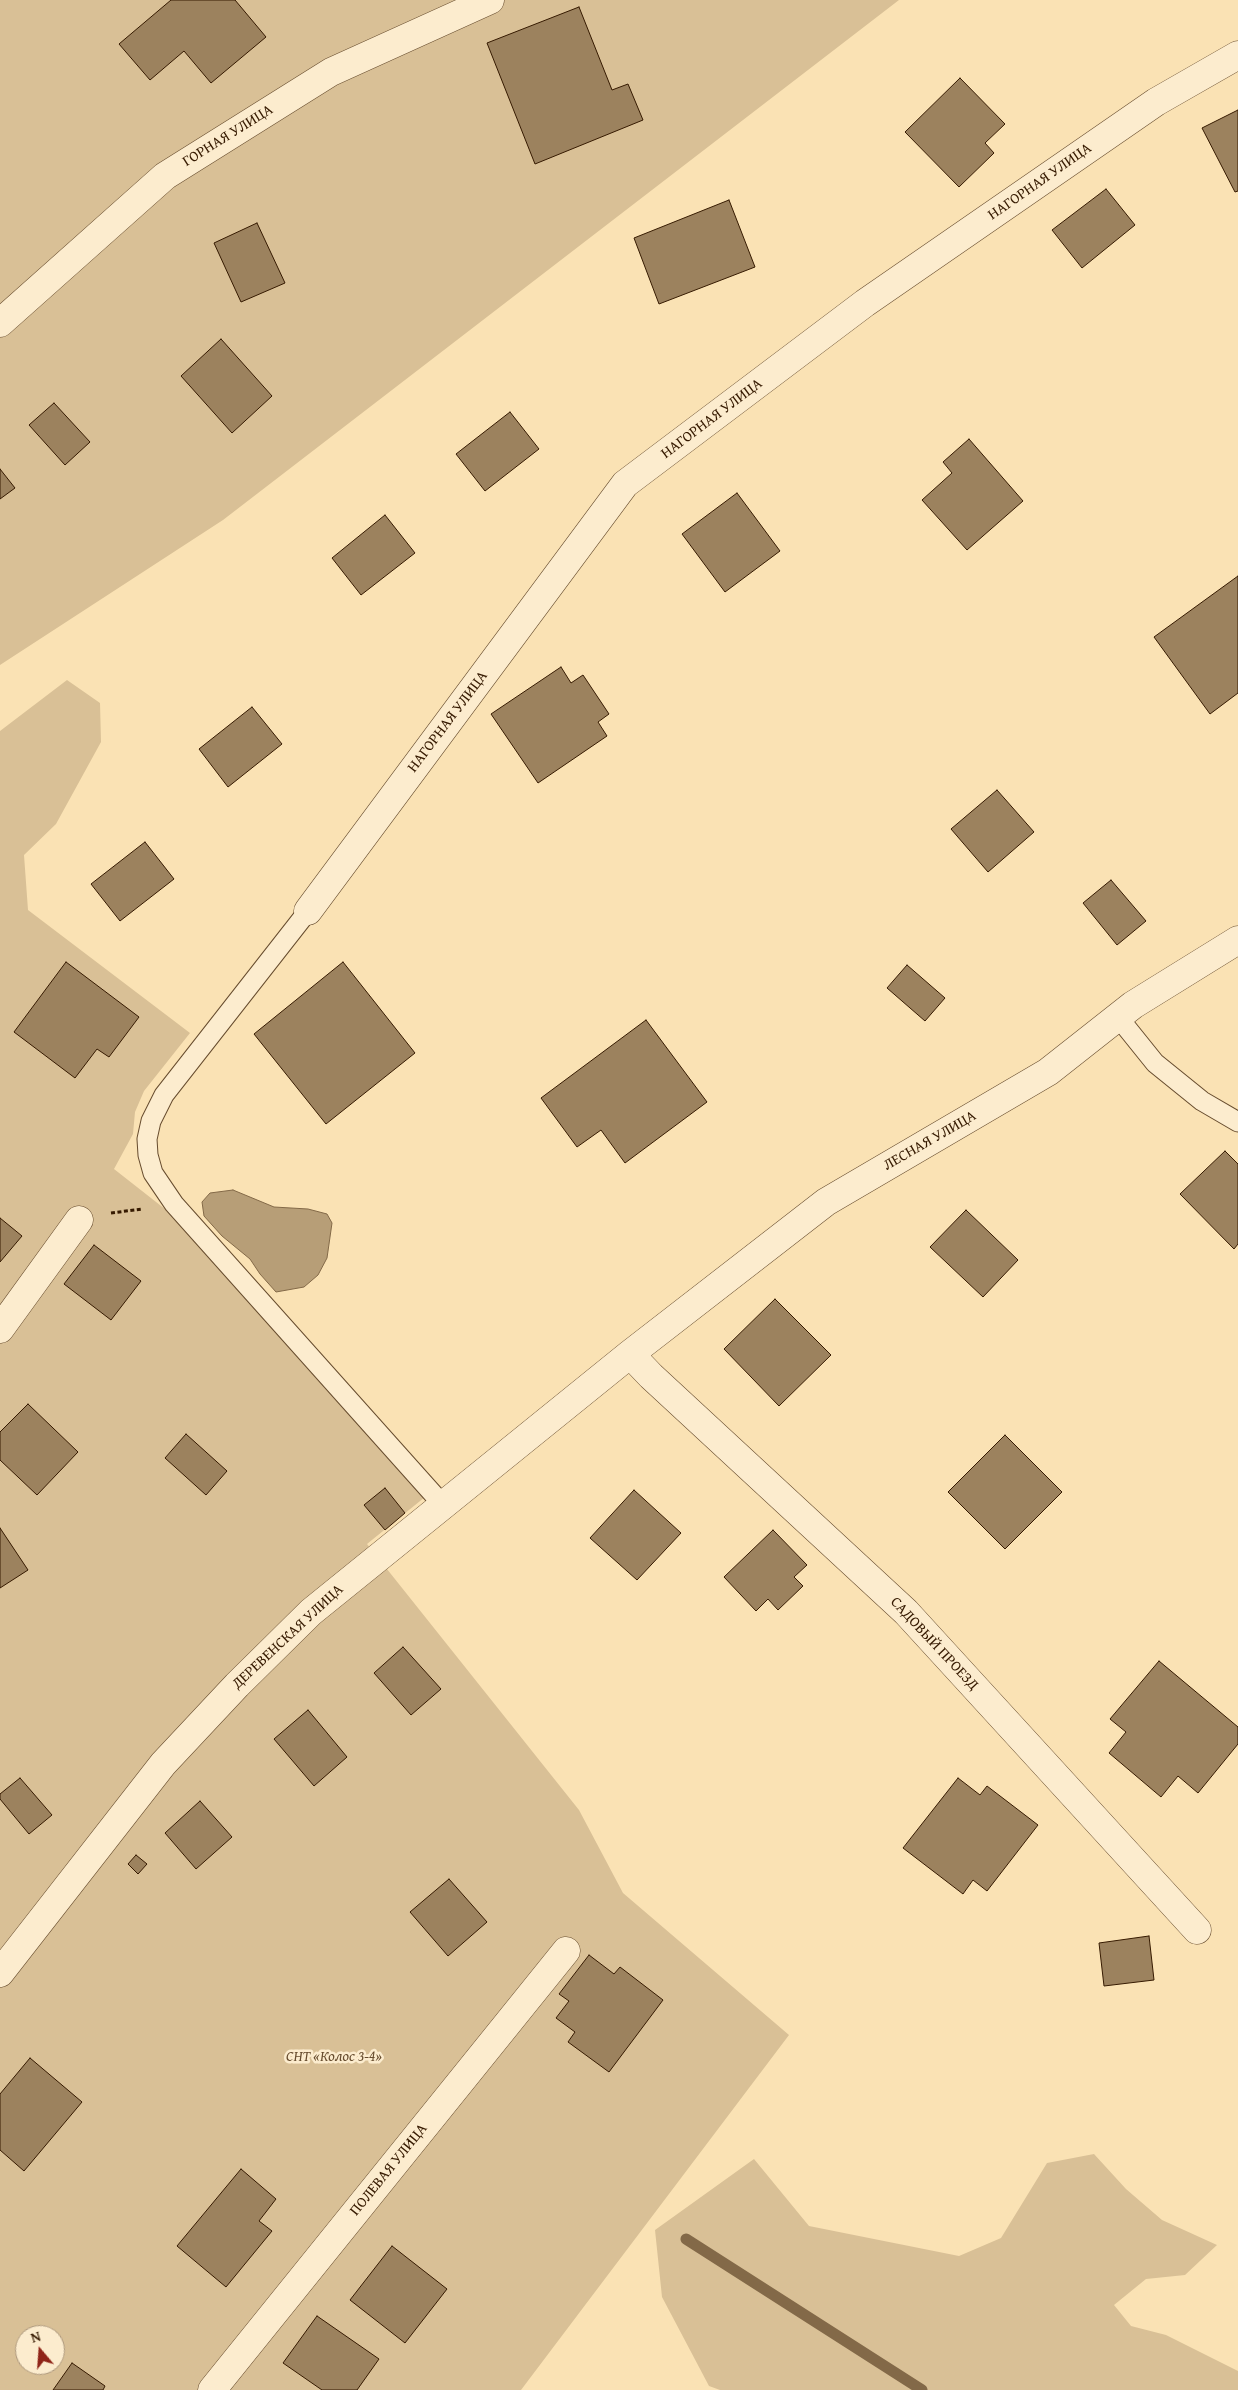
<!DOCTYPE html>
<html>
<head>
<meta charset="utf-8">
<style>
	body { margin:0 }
	#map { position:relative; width:1238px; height:2390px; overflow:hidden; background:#fae2b4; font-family:"Gentium Book Plus",serif }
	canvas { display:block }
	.north { position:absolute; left:15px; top:2325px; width:50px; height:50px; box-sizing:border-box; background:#fcecce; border:1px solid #ad987c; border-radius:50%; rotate:342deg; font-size:14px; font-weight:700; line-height:20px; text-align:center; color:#361a01 }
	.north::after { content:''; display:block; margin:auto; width:18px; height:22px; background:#8f2418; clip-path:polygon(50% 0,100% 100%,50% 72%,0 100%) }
</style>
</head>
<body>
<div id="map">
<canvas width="1238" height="2390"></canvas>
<div class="north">N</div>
</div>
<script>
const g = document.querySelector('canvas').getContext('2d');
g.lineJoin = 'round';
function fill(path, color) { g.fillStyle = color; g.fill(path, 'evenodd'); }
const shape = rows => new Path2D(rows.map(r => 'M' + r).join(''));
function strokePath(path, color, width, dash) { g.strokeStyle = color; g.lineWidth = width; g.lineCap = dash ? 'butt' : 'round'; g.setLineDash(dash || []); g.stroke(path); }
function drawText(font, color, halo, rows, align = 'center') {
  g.font = font + ' "Gentium Book Plus",serif'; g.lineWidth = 5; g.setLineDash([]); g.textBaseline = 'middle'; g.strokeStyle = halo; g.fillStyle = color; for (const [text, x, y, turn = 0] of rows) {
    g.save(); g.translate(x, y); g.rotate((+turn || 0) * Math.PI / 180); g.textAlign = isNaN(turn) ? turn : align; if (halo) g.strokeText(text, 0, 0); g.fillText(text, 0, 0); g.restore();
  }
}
const green = shape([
	[0,0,899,0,223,520,0,665],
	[67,680,100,703,101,742,56,824,24,855,28,910,190,1033,144,1091,135,1112,133,1134,114,1169,165,1209,425,1497,367,1544,579,1810,623,1893,789,2035,521,2390,0,2390,0,731],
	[25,2335,55,2335,55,2365,25,2365],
	[1094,2154,1126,2189,1162,2220,1217,2245,1185,2275,1146,2279,1114,2305,1131,2326,1166,2335,1238,2371,1238,2390,720,2390,709,2386,662,2297,655,2230,754,2159,809,2226,959,2256,1001,2238,1047,2163]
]);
const water = shape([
	[233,1190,274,1207,308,1209,327,1214,332,1223,327,1258,318,1275,304,1287,276,1292,260,1274,250,1259,222,1236,204,1216,202,1202,210,1193,233,1190]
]);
const stream = shape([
	[686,2239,922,2390]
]);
const building = shape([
	[171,0,235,0,266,37,211,83,184,51,150,80,119,44,171,0],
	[579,7,612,90,628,84,643,120,535,164,487,43,579,7],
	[960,78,1005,124,985,143,994,153,959,187,905,132,960,78],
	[1238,110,1238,191,1235,192,1202,128,1238,110],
	[1106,189,1135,225,1082,268,1052,230,1106,189],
	[729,200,755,267,659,304,634,238,729,200],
	[257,223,285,283,241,302,214,243,257,223],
	[221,339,272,396,232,433,181,376,221,339],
	[54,403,90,442,65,465,29,425,54,403],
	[510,412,539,449,485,491,456,454,510,412],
	[969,439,1023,501,967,550,922,500,952,473,943,462,969,439],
	[0,469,15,488,0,499,0,469],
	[737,493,780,551,725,592,682,534,737,493],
	[385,515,415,553,361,595,332,558,385,515],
	[1238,576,1238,693,1210,714,1154,637,1238,576],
	[561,667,571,683,583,675,609,714,598,722,607,736,538,783,491,714,561,667],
	[252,707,282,744,228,787,199,749,252,707],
	[997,790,1034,832,988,872,951,829,997,790],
	[145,842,174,879,120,921,91,884,145,842],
	[1111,880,1146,921,1117,945,1083,903,1111,880],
	[66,962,139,1017,109,1057,97,1049,75,1078,14,1032,66,962],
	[343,962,415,1053,326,1124,254,1034,343,962],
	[907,965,945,998,925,1021,887,988,907,965],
	[646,1020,707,1102,625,1163,601,1130,577,1147,541,1098,646,1020],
	[1225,1151,1238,1164,1238,1244,1234,1249,1180,1194,1225,1151],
	[966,1210,1018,1260,983,1297,930,1247,966,1210],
	[0,1218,22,1236,0,1262,0,1218],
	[94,1245,141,1281,111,1320,64,1284,94,1245],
	[775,1299,831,1355,779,1406,724,1349,775,1299],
	[28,1404,78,1452,37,1495,0,1460,0,1432,28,1404],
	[186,1434,227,1471,206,1495,165,1458,186,1434],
	[1005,1435,1062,1492,1005,1549,948,1492,1005,1435],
	[385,1488,405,1513,385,1530,364,1505,385,1488],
	[634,1490,681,1533,637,1580,590,1538,634,1490],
	[0,1528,28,1570,0,1588,0,1528],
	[773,1530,807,1565,794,1577,803,1586,778,1610,768,1599,756,1611,724,1577,773,1530],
	[403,1647,441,1689,411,1715,374,1673,403,1647],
	[1159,1661,1238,1727,1238,1744,1198,1793,1178,1776,1161,1797,1109,1753,1126,1732,1110,1719,1159,1661],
	[308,1710,347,1757,314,1786,274,1739,308,1710],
	[20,1778,52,1815,29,1834,0,1799,0,1794,20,1778],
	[958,1778,980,1795,987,1786,1038,1825,987,1891,973,1880,963,1894,903,1848,958,1778],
	[200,1801,232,1837,196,1869,165,1833,200,1801],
	[136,1855,147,1864,138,1874,128,1864,136,1855],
	[449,1879,487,1922,448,1956,410,1912,449,1879],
	[1149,1936,1154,1980,1104,1986,1099,1943,1149,1936],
	[589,1955,614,1974,620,1967,663,2000,609,2072,568,2042,575,2032,556,2018,569,2001,559,1994,589,1955],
	[30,2058,82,2102,24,2171,0,2150,0,2094,30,2058],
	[241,2169,276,2199,259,2221,272,2231,226,2287,177,2246,241,2169],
	[392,2246,447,2289,405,2343,350,2300,392,2246],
	[317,2316,379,2359,357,2390,322,2390,283,2363,317,2316],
	[72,2363,105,2386,103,2390,53,2390,72,2363]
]);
const path = shape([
	[111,1213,142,1209]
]);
const service = shape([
	[308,911,164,1095,151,1121,147,1139,148,1155,153,1173,174,1204,443,1505],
	[1118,1017,1155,1063,1202,1101,1238,1122]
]);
const minor = shape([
	[0,323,165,176,331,72,490,0],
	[308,911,625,484,865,303,1156,102,1238,55],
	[0,1329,79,1220],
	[630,1354,651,1376,906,1612,1197,1930],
	[0,1973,163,1764,237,1685,311,1612,630,1354,826,1202,1048,1072,1133,1005,1238,940],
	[212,2390,566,1951]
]);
const streetNames = [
	["ГОРНАЯ УЛИЦА",228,136,-32],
	["НАГОРНАЯ УЛИЦА",1040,182,-35],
	["НАГОРНАЯ УЛИЦА",712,419,-37],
	["НАГОРНАЯ УЛИЦА",448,722,-53],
	["ЛЕСНАЯ УЛИЦА",930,1141,-30],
	["ДЕРЕВЕНСКАЯ УЛИЦА",288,1637,-43],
	["САДОВЫЙ ПРОЕЗД",934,1644,47],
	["ПОЛЕВАЯ УЛИЦА",389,2170,-51]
];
const parkNames = [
	["СНТ «Колос 3-4»",334,2057]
];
fill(green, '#d9c096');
fill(water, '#b79e77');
strokePath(water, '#836948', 1);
strokePath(stream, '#836948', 11);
fill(building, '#9c825e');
strokePath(building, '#361a01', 1);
strokePath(service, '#674c2e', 21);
strokePath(minor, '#674c2e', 29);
strokePath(path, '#361a01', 3, [4, 2.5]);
strokePath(service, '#fcecce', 19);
strokePath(minor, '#fcecce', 28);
drawText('15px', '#361a01', '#fcecce', streetNames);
drawText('italic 15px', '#674c2e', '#fcecce', parkNames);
</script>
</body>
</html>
